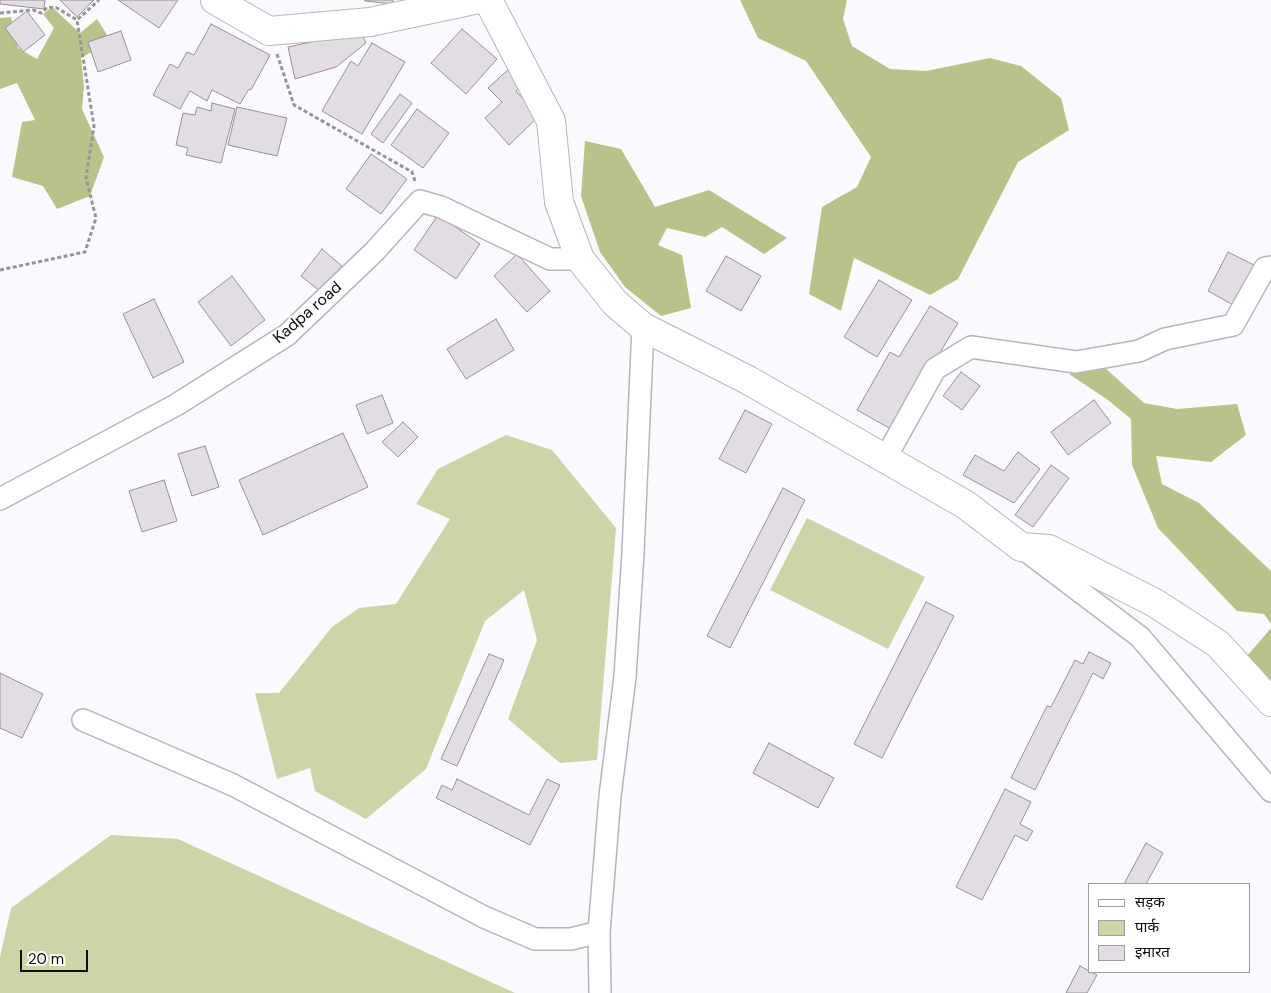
<!DOCTYPE html>
<html>
<head>
<meta charset="utf-8">
<style>
	body { margin:0 }
	#map { position:relative; width:1271px; height:993px; overflow:hidden; background:#fafafe; font-family:"DM Sans","Noto Sans Devanagari",sans-serif }
	canvas { display:block }
	.legend { position:absolute; left:1088px; top:883px; width:162px; height:90px; box-sizing:border-box; background:#fff; border:1px solid #9e9e9f; margin:0; padding:6px 9px; list-style:none; font-size:15px; color:#0c0c0e }
	.legend li { display:flex; align-items:center; gap:10px; height:25px }
	.legend b { width:25px; border:1px solid #9e9e9f }
	.scale { position:absolute; left:20px; top:950px; width:68px; height:22px; box-sizing:border-box; border:2px solid #0c0c0e; border-top:0; padding-left:6px; font-size:15px; line-height:18px; white-space:nowrap; color:#0c0c0e; -webkit-text-stroke:4px #fff; paint-order:stroke }
</style>
</head>
<body>
<div id="map">
<canvas width="1271" height="993"></canvas>
<ul class="legend">
<li><b style="height:6px;background:#fff"></b>सड़क</li>
<li><b style="height:14px;background:#cbd5a7"></b>पार्क</li>
<li><b style="height:14px;background:#e3dde3"></b>इमारत</li>
</ul>
<div class="scale">20 m</div>
</div>
<script>
const g = document.querySelector('canvas').getContext('2d');
g.lineJoin = 'round';
function fill(path, color) { g.fillStyle = color; g.fill(path, 'evenodd'); }
const shape = rows => new Path2D(rows.map(r => 'M' + r).join(''));
function strokePath(path, color, width, dash) { g.strokeStyle = color; g.lineWidth = width; g.lineCap = dash ? 'butt' : 'round'; g.setLineDash(dash || []); g.stroke(path); }
function drawText(font, color, halo, rows, align = 'center') {
  g.font = font + ' "DM Sans",sans-serif'; g.lineWidth = 4; g.setLineDash([]); g.textBaseline = 'middle'; g.strokeStyle = halo; g.fillStyle = color; for (const [text, x, y, turn = 0] of rows) {
    g.save(); g.translate(x, y); g.rotate((+turn || 0) * Math.PI / 180); g.textAlign = isNaN(turn) ? turn : align; if (halo) g.strokeText(text, 0, 0); g.fillText(text, 0, 0); g.restore();
  }
}
const green = shape([
	[506,435,552,450,616,528,597,760,560,763,508,719,537,640,524,590,485,621,426,769,366,819,315,791,310,768,277,779,255,693,279,693,332,627,359,608,396,604,450,519,416,504,438,469],
	[807,518,925,577,888,649,770,590],
	[111,835,178,839,515,993,0,993,0,957,11,908]
]);
const forest = shape([
	[740,0,847,0,843,19,852,46,890,69,926,71,990,58,1021,66,1061,98,1069,130,1018,162,958,279,930,295,854,258,841,311,809,294,822,207,857,187,871,157,806,61,758,38],
	[52,7,80,33,97,19,111,41,81,58,84,86,82,109,104,157,90,196,57,209,43,186,12,177,22,122,35,120,17,83,0,89,0,18,11,17,18,48,37,59,54,28,43,14],
	[585,141,621,149,655,207,709,190,787,238,764,254,722,227,705,237,667,228,658,245,682,255,691,308,661,316,625,287,600,252,581,196],
	[1104,367,1144,403,1177,409,1237,404,1246,435,1211,462,1156,456,1162,484,1199,503,1271,571,1271,624,1264,614,1237,611,1158,528,1132,465,1131,419,1108,400,1069,374],
	[1271,628,1271,679,1269,680,1247,656]
]);
const building = shape([
	[0,0,45,0,44,9,0,4,0,0],
	[60,0,94,0,77,17,60,0],
	[118,0,178,0,159,28,118,0],
	[365,0,393,0,393,4,365,1,365,0],
	[27,11,45,35,23,52,5,28,27,11],
	[211,24,270,55,251,90,249,89,240,104,212,90,207,101,190,91,180,109,153,95,170,64,178,68,187,52,194,55,211,24],
	[462,29,497,59,466,94,431,63,462,29],
	[121,31,131,60,98,72,88,42,121,31],
	[360,31,366,43,336,67,295,79,288,47,360,31],
	[372,43,405,62,362,134,322,111,351,61,358,66,372,43],
	[510,68,524,83,516,91,539,116,509,145,485,118,502,102,488,88,510,68],
	[400,94,412,103,383,143,371,134,400,94],
	[212,103,235,109,221,163,186,155,188,148,176,145,183,113,195,115,197,107,211,111,212,103],
	[237,107,287,118,277,156,228,145,237,107],
	[417,109,449,133,423,168,391,145,417,109],
	[371,154,407,179,381,214,346,189,371,154],
	[438,215,480,244,456,279,414,250,438,215],
	[322,249,342,266,321,292,301,276,322,249],
	[1228,252,1254,265,1233,305,1208,291,1228,252],
	[517,254,550,291,527,312,494,276,517,254],
	[726,256,761,276,741,311,706,291,726,256],
	[232,276,265,320,231,346,198,302,232,276],
	[879,280,912,300,877,357,844,337,879,280],
	[154,299,184,362,153,378,123,314,154,299],
	[930,306,958,323,925,377,891,429,857,410,890,352,899,357,930,306],
	[496,319,514,350,466,379,447,349,496,319],
	[961,372,980,386,962,410,943,396,961,372],
	[382,395,393,423,367,434,356,405,382,395],
	[1094,400,1111,423,1068,455,1051,432,1094,400],
	[745,410,772,424,746,473,719,459,745,410],
	[403,422,418,437,398,457,382,442,403,422],
	[343,433,368,487,263,535,239,480,343,433],
	[205,446,219,487,192,496,178,454,205,446],
	[1018,452,1040,469,1014,503,963,475,975,455,1004,471,1018,452],
	[1051,465,1069,478,1033,527,1015,515,1051,465],
	[164,480,177,521,142,532,129,491,164,480],
	[783,488,805,500,730,648,707,636,783,488],
	[926,602,954,616,882,758,854,744,926,602],
	[1089,652,1111,663,1103,679,1093,673,1035,790,1011,778,1047,706,1051,707,1075,660,1083,664,1089,652],
	[489,654,504,660,457,766,441,759,489,654],
	[0,673,43,694,22,738,0,728,0,673],
	[769,743,834,778,818,808,753,773,769,743],
	[457,779,529,815,547,779,560,785,530,845,436,798,442,785,452,790,457,779],
	[1005,789,1031,802,1020,824,1033,831,1027,841,1015,835,982,900,956,887,1005,789],
	[1146,843,1163,853,1146,884,1124,884,1146,843],
	[1080,966,1097,975,1087,993,1066,993,1080,966]
]);
const path = shape([
	[0,13,33,10,41,13,48,7,57,8,77,20,99,0],
	[277,54,294,105,412,172,415,181],
	[0,270,85,252,96,218,86,178,94,126,77,20]
]);
const minor = shape([
	[885,459,935,369,971,347,1076,362,1139,351,1165,339,1233,325,1265,268,1271,267],
	[0,499,176,405,287,335,374,252,420,201,441,207,550,259,580,259],
	[1021,547,1140,637,1271,791],
	[83,720,233,785,484,917,535,939,571,939,599,932],
	[600,993,599,932,610,796,625,677,633,553,643,327]
]);
const major = shape([
	[215,0,269,31,370,22,474,0],
	[488,0,551,121,559,202,580,259,615,303,643,327,748,380,966,505,1021,547,1049,549,1155,603,1218,644,1271,702]
]);
const streetNames = [
	["Kadpa road",308,313,-41]
];
fill(green, '#cbd5a7');
fill(forest, '#b8c389');
fill(building, '#e3dde3');
strokePath(building, '#989298', 1);
strokePath(minor, '#b5b5bc', 24);
strokePath(major, '#b5b5bc', 30);
strokePath(path, '#969699', 3, [4, 2.5]);
strokePath(minor, '#fff', 21);
strokePath(major, '#fff', 28);
drawText('16px', '#0c0c0e', '#fff', streetNames);
</script>
</body>
</html>
